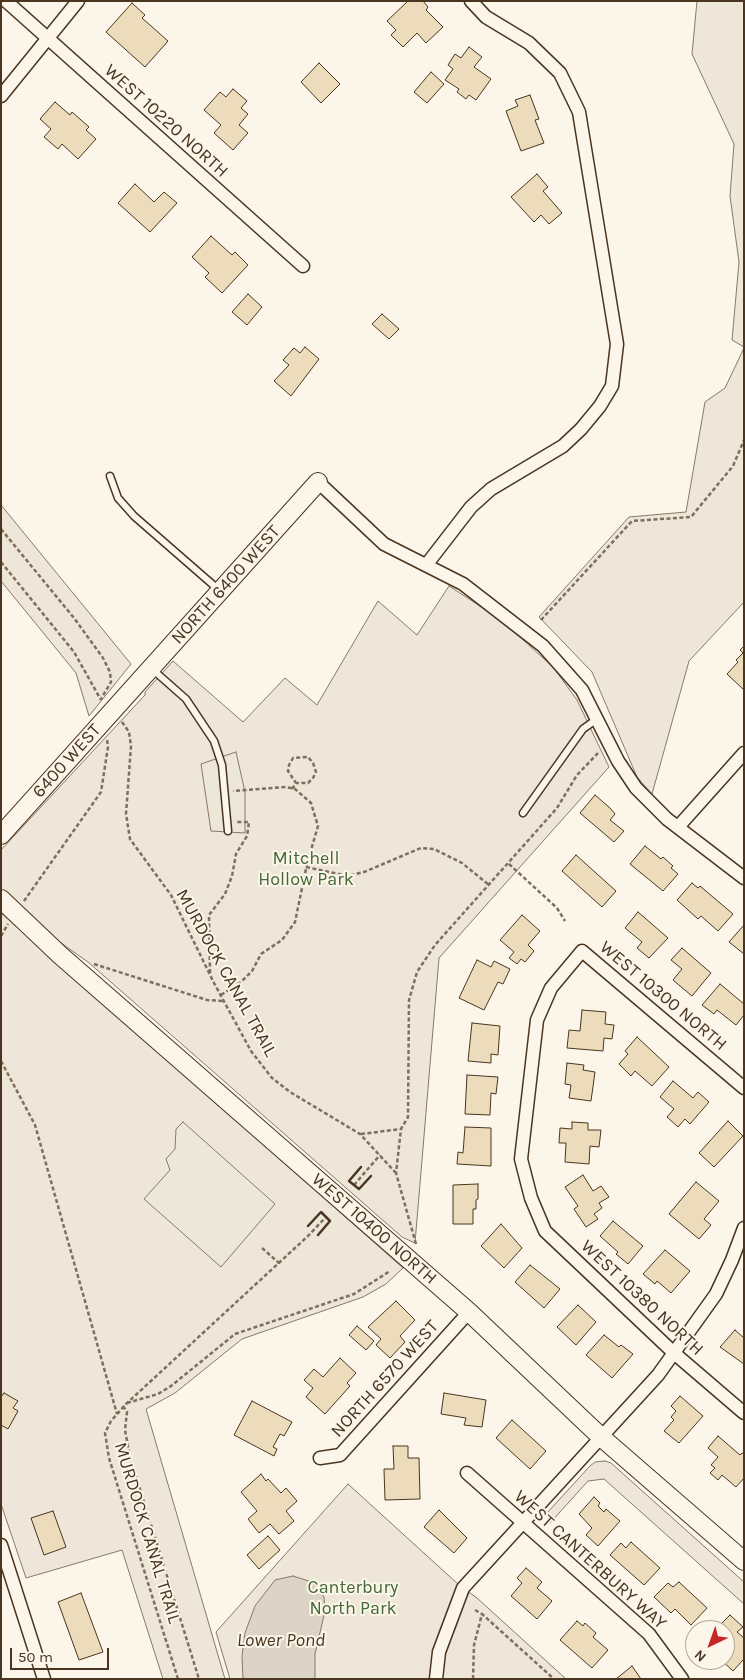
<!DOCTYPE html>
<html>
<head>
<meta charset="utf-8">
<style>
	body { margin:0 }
	#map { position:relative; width:745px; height:1680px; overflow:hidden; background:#fbf6e9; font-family:Karla,sans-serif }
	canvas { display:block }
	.frame { position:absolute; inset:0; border:2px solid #4a3520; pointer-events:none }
	.north { position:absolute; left:685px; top:1620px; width:50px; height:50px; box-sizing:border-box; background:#fbf6e9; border:1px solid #b4a999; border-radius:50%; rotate:222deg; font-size:14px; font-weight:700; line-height:20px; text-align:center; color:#4a3520 }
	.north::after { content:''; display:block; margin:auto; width:18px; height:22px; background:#c62828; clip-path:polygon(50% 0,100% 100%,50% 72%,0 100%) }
	.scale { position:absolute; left:10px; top:1648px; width:99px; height:22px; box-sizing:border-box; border:2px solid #4a3520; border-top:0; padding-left:6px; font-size:15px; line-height:18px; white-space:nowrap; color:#4a3520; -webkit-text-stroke:4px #fbf6e9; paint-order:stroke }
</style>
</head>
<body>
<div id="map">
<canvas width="745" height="1680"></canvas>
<div class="frame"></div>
<div class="north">N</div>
<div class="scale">50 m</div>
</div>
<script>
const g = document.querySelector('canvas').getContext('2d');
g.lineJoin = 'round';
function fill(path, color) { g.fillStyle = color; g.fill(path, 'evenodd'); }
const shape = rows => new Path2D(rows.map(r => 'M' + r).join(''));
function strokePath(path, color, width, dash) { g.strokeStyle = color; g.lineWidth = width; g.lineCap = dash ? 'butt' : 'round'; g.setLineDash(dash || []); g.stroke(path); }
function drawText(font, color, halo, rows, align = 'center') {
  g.font = font + ' Karla,sans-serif'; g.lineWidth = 4; g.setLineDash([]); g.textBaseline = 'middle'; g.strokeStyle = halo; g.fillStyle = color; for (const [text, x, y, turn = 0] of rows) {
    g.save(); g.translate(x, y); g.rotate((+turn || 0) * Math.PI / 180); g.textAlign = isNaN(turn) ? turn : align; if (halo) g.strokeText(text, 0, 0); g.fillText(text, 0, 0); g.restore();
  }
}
const green = shape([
	[697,1,744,1,744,347,732,340,739,262,730,196,734,144,692,54,697,1],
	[744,348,744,602,689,661,652,794,637,777,592,672,539,617,629,517,686,512,705,402,725,388,744,348],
	[1,505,131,664,89,716,76,673,1,581,1,505],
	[449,586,500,619,553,667,577,700,609,767,439,958,415,1243,402,1237,88,962,47,933,1,893,1,850,145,695,145,692,173,661,243,722,285,678,317,705,378,601,417,635,449,586],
	[1,913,403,1268,386,1284,363,1297,242,1339,175,1393,146,1409,225,1679,163,1679,122,1550,26,1578,1,1504,1,913],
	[605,1461,611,1463,744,1582,744,1604,604,1479,588,1481,550,1523,547,1513,590,1466,595,1462,605,1461],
	[348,1484,459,1585,477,1598,566,1679,230,1679,216,1632,348,1484]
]);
const parking = shape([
	[236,752,245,792,245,833,211,831,201,764,236,752],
	[183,1122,275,1204,221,1267,144,1199,170,1170,166,1159,175,1149,176,1129,183,1122]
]);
const water = shape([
	[293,1576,312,1582,324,1597,325,1611,315,1654,315,1679,243,1679,242,1656,245,1633,255,1606,275,1580,293,1576]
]);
const building = shape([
	[408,1,423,1,428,7,426,10,443,27,426,43,417,33,403,47,391,35,396,30,387,21,408,1],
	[132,3,145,15,142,18,168,41,145,67,106,32,132,3],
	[469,47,482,57,474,67,491,79,476,100,469,95,466,99,457,92,459,89,445,80,453,69,448,65,455,54,461,58,469,47],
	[319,63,340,84,321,103,301,82,319,63],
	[431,72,444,84,427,103,414,92,431,72],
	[233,89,247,101,241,108,248,114,239,125,248,133,233,150,214,133,221,125,204,110,220,92,226,97,233,89],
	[530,95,539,119,535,120,544,143,521,151,506,111,518,106,515,100,530,95],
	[55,102,70,115,72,112,89,127,86,130,96,139,78,159,62,144,58,149,44,137,51,129,40,119,55,102],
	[537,174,548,187,543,191,562,213,549,224,541,215,534,222,511,197,537,174],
	[135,184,154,202,164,192,177,203,150,232,118,203,135,184],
	[211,236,232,255,235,252,248,265,222,293,205,277,209,273,192,257,211,236],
	[248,294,262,307,247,325,232,312,248,294],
	[382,314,399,329,389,339,372,324,382,314],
	[305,347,319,359,291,396,274,381,289,365,283,360,294,348,300,353,305,347],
	[744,646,744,690,727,674,738,662,736,660,743,653,740,650,744,646],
	[595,795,610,808,615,814,610,820,624,831,614,842,580,813,595,795],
	[645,846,661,859,663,857,673,866,671,868,678,874,663,891,630,864,645,846],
	[576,855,616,891,602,907,562,871,576,855],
	[692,883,698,888,700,886,733,914,718,931,701,916,698,919,677,900,692,883],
	[638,912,668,938,649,958,637,948,642,942,625,928,638,912],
	[522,915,540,931,528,945,534,951,525,962,521,959,517,964,509,958,514,952,500,940,522,915],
	[744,925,744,954,729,942,744,925],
	[682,948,711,973,692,996,673,980,682,969,671,960,682,948],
	[477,960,491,967,494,961,510,969,503,984,498,982,484,1010,459,998,477,960],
	[720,984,744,1004,744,1015,736,1025,717,1010,714,1014,702,1005,720,984],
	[582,1010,606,1012,605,1024,614,1025,612,1039,604,1038,603,1051,567,1048,569,1030,580,1031,582,1010],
	[472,1023,500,1026,498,1055,491,1054,491,1063,468,1061,472,1023],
	[637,1037,669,1067,652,1086,635,1071,631,1076,619,1064,628,1054,625,1051,637,1037],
	[567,1063,584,1065,583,1070,595,1072,591,1101,569,1098,571,1085,565,1084,567,1063],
	[467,1075,498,1077,496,1094,491,1093,490,1115,465,1114,467,1075],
	[673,1081,693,1098,698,1092,709,1102,690,1124,685,1119,678,1127,667,1117,674,1109,660,1097,673,1081],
	[728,1121,743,1136,714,1167,699,1153,728,1121],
	[572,1122,588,1123,588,1130,601,1130,599,1147,590,1146,589,1164,565,1162,566,1143,559,1143,560,1128,572,1129,572,1122],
	[465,1127,491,1128,491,1166,457,1164,458,1152,463,1153,465,1127],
	[583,1175,593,1191,601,1186,609,1197,599,1203,602,1208,594,1214,598,1219,586,1227,574,1209,578,1206,565,1187,583,1175],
	[696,1182,719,1201,704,1219,711,1225,699,1239,669,1214,696,1182],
	[478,1184,478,1199,476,1200,476,1209,473,1209,473,1224,453,1224,453,1185,478,1184],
	[613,1221,643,1246,628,1264,616,1254,618,1252,600,1236,613,1221],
	[501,1224,522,1248,504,1268,481,1246,501,1224],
	[665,1250,690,1271,671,1293,657,1281,655,1284,643,1274,665,1250],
	[530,1265,560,1289,544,1308,515,1282,530,1265],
	[396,1301,415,1320,400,1336,405,1342,390,1358,376,1345,381,1339,368,1327,396,1301],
	[578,1305,596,1322,576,1345,557,1327,578,1305],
	[357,1326,374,1341,366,1350,349,1335,357,1326],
	[735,1330,744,1338,744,1364,720,1347,735,1330],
	[604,1335,619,1347,621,1345,633,1354,612,1378,586,1355,604,1335],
	[340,1358,356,1373,347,1383,350,1386,325,1414,306,1397,313,1388,304,1380,314,1369,323,1377,340,1358],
	[4,1393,18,1401,13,1408,18,1411,8,1429,1,1425,1,1397,4,1393],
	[444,1393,486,1400,482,1427,464,1425,466,1418,441,1414,444,1393],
	[680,1396,703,1416,679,1443,664,1431,674,1420,671,1417,676,1411,671,1406,680,1396],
	[252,1401,292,1422,284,1436,280,1434,273,1447,277,1449,274,1456,234,1435,252,1401],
	[512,1420,546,1451,530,1469,496,1438,512,1420],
	[718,1436,740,1455,742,1453,744,1454,744,1478,736,1487,722,1475,718,1480,710,1473,715,1468,711,1465,718,1457,708,1448,718,1436],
	[393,1446,408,1446,408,1458,419,1458,420,1499,385,1500,384,1469,394,1469,393,1446],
	[261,1474,266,1481,268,1479,281,1493,286,1488,297,1501,286,1511,294,1521,279,1534,270,1524,259,1533,248,1519,257,1511,241,1492,261,1474],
	[594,1497,600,1503,598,1506,604,1512,606,1509,620,1521,598,1546,586,1535,592,1528,579,1514,594,1497],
	[439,1510,467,1538,454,1553,424,1527,439,1510],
	[53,1511,66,1547,44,1555,31,1518,53,1511],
	[268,1536,280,1550,259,1569,247,1555,268,1536],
	[631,1542,660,1568,644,1585,610,1555,621,1543,626,1548,631,1542],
	[526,1568,542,1582,537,1588,552,1601,537,1619,511,1596,522,1583,517,1578,526,1568],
	[679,1582,707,1608,691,1625,675,1609,671,1613,654,1597,668,1583,673,1587,679,1582],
	[81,1593,103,1652,79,1660,58,1602,81,1593],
	[730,1615,743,1627,737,1632,744,1638,744,1659,733,1671,721,1660,725,1660,725,1630,715,1630,730,1615],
	[577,1621,583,1626,585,1623,596,1633,593,1637,608,1650,592,1668,560,1640,577,1621],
	[632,1666,641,1679,616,1679,632,1666]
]);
const path = shape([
	[1,529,74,618,103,658,110,672,111,682,101,699],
	[1,562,74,652,101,700],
	[541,620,632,521,691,517,733,466,744,440],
	[122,722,129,732,131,746,126,814,130,839,171,895,214,983,251,1051,272,1078,290,1092,360,1134,396,1173],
	[292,789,296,783,288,771,289,765,293,758,308,757,313,763,316,772,313,778,308,783,296,783],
	[509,864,557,908,565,921],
	[306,867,348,876,364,872,421,848,434,849,462,863,489,885],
	[24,901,101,792,108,747,107,739],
	[1,936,8,924],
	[94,964,207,1000,224,1001],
	[210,973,209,915,225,894,232,876,236,854,247,836,249,822,236,822],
	[221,995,241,982,252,971,261,954,282,940,295,922,307,864,318,826,311,803,295,789,286,787,233,791],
	[1,1061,35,1125,117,1414],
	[361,1134,401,1129],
	[354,1185,380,1155],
	[416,1244,396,1173,401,1129,408,1117,409,1000,417,972,435,945,557,808,577,775,598,753],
	[262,1248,279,1263],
	[127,1403,158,1394,171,1386,235,1334,354,1294,390,1271],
	[123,1406,127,1412,125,1430,130,1457,199,1679],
	[475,1610,482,1614],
	[178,1679,109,1458,105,1433,111,1421,126,1404,308,1236,326,1217],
	[473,1679,474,1645,482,1614,554,1679]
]);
const lane = shape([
	[110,476,118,498,134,516,219,590],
	[152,669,186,699,214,741,222,765,228,831],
	[523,813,583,729,597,719]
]);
const street = shape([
	[6,1,303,266],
	[1,96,78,1],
	[318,482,384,544,463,584,543,646,582,690,618,761,636,788,667,819,744,878],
	[427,564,471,507,491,489,563,446,581,429,600,406,612,386,617,344,579,112,560,73,529,43,486,17,471,1],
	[678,827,744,753],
	[744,1088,582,951,551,988,537,1020,521,1159,531,1198,545,1231,674,1353,744,1413],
	[320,1458,340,1455,469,1312],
	[467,1473,649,1634,682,1679],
	[1,1545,44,1679],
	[436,1679,439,1652,463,1588,658,1375,716,1294,732,1260,744,1228]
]);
const secondary = shape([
	[1,835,318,482],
	[1,899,60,955,469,1312,601,1437,744,1561]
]);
const wall = shape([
	[361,1167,349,1181,359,1189,371,1176],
	[308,1226,321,1212,330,1221,318,1235]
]);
const streetNames = [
	["WEST 10220 NORTH",166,121,42],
	["NORTH 6400 WEST",226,585,-48],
	["6400 WEST",67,761,-48],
	["MURDOCK CANAL TRAIL",226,973,61],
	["WEST 10300 NORTH",663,996,40],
	["WEST 10400 NORTH",374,1229,41],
	["WEST 10380 NORTH",642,1298,43],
	["NORTH 6570 WEST",385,1379,-48],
	["MURDOCK CANAL TRAIL",147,1533,73],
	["WEST CANTERBURY WAY",590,1560,42]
];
const parkNames = [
	["Mitchell",306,859],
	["Hollow Park",306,880],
	["Canterbury",353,1588],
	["North Park",353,1609]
];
const waterNames = [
	["Lower Pond",281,1641]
];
fill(green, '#ede6d9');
strokePath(green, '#887966', 1);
fill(parking, '#ede7d9');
strokePath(parking, '#887966', 1);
fill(water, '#dcd4c6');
strokePath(water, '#887966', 1);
fill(building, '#ecdcbc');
strokePath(building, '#4a3520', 1);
strokePath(lane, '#4a3520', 9);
strokePath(street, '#4a3520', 15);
strokePath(secondary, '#4a3520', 20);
strokePath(path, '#7f6f5c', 2.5, [4, 2.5]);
strokePath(lane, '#fbf6e9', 6);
strokePath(street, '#fbf6e9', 12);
strokePath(secondary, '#fbf6e9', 18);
strokePath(wall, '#4a3520', 2.5);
drawText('18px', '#4a3520', '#fbf6e9', streetNames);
drawText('18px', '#436837', '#fbf6e9', parkNames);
drawText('italic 19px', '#4a3520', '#fbf6e9', waterNames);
</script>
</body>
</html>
